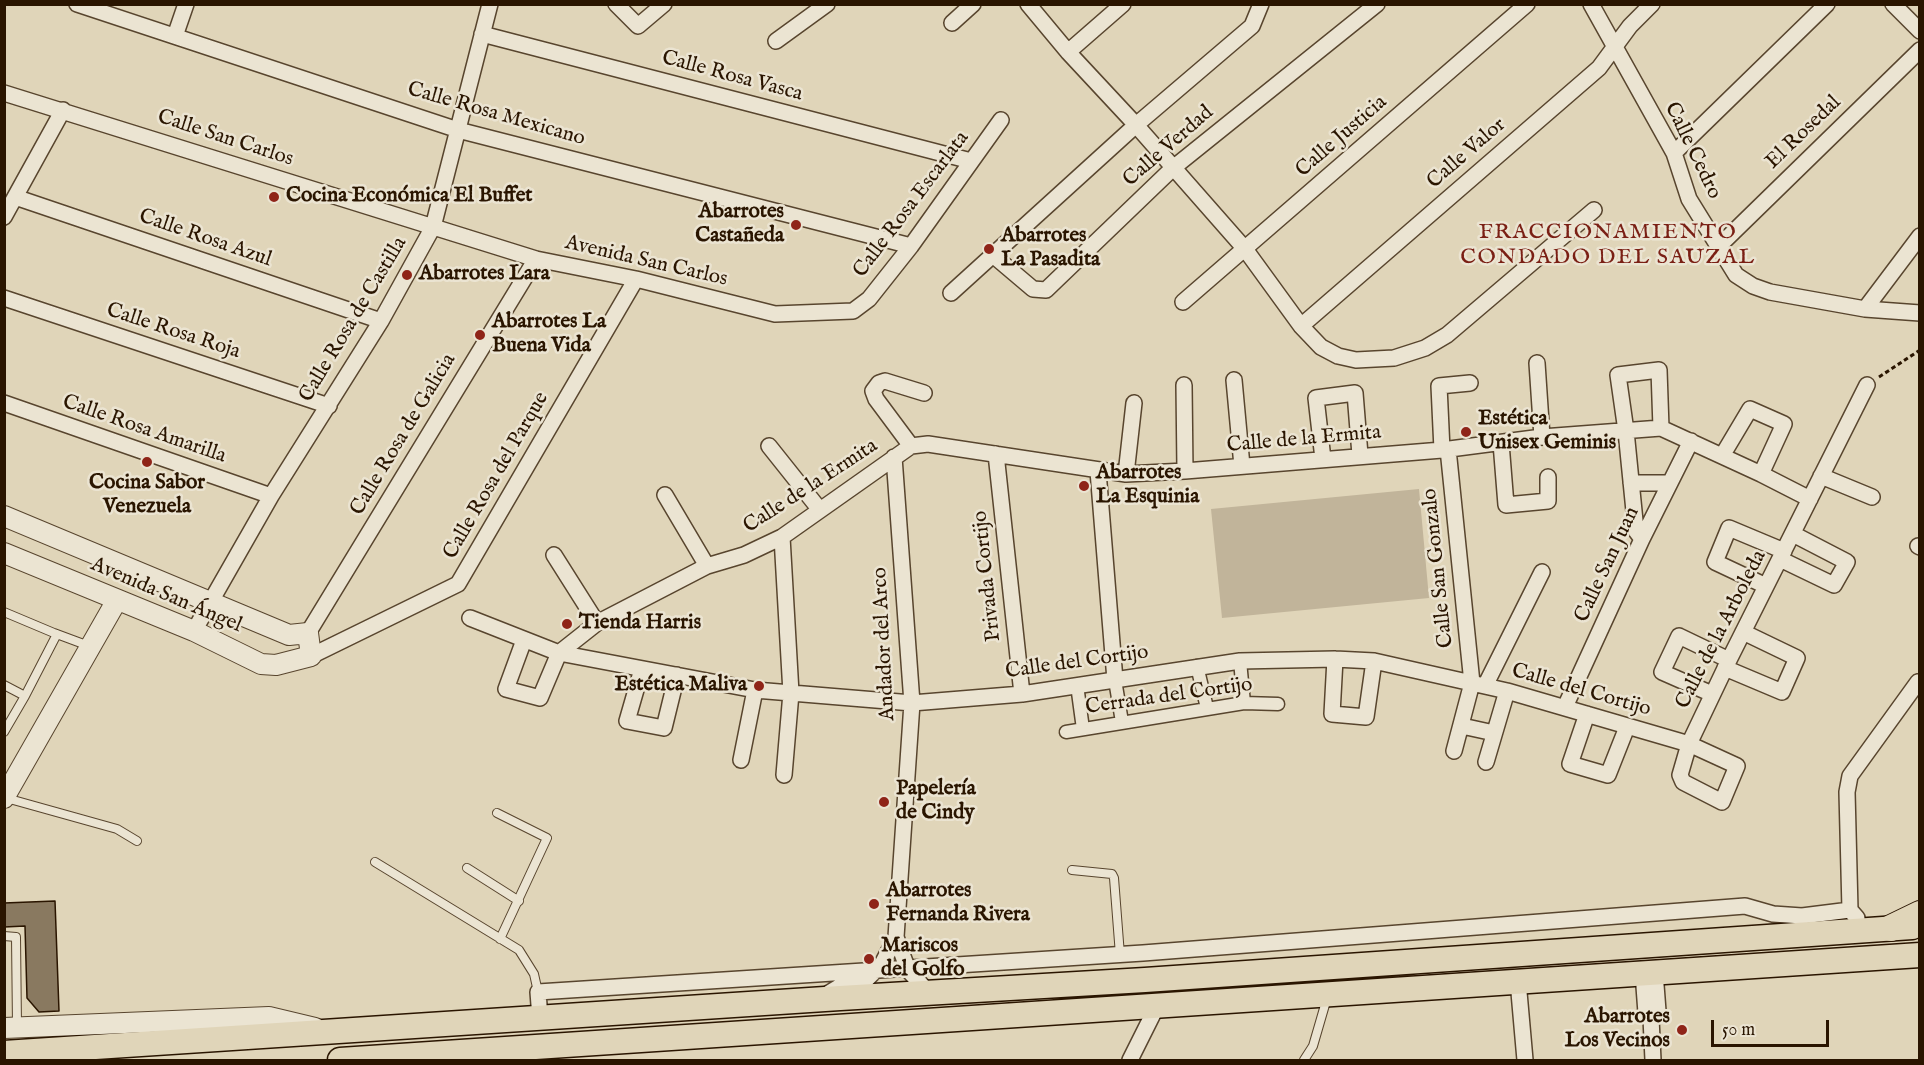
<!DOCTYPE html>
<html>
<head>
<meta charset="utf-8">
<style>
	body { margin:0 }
	#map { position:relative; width:1924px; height:1065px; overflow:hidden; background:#e0d5b9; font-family:"IM FELL English",serif }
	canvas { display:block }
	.frame { position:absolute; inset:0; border:6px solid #2a1500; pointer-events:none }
	.scale { position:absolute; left:1711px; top:1020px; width:118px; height:27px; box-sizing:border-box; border:3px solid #2a1500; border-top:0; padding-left:8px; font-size:18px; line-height:21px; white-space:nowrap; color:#2a1500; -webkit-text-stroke:4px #ebe4d2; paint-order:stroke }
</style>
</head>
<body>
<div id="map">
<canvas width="1924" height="1065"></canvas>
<div class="frame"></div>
<div class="scale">50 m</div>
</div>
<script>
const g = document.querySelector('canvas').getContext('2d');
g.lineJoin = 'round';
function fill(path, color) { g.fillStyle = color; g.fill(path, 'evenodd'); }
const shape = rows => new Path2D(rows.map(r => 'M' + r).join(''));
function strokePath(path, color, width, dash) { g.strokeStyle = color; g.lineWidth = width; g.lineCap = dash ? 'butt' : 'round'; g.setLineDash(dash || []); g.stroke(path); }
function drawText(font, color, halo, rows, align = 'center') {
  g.font = font + ' "IM FELL English",serif'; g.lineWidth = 5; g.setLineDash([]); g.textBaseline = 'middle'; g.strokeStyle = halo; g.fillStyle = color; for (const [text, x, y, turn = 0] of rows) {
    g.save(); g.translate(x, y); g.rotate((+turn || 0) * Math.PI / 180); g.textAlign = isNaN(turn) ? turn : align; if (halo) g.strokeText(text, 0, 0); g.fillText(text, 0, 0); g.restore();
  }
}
const green = shape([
	[1419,489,1429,598,1222,618,1211,509]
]);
const building = shape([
	[55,901,59,1011,39,1012,27,998,25,926,4,927,4,903,55,901]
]);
const path = shape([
	[1879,377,1920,350]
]);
const service = shape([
	[4,612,54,633,89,646],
	[4,685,25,696],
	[4,732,25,696,57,634],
	[6,798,117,829,137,841],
	[497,813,547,838,500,939],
	[375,862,519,950,534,974,538,992],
	[467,868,519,901],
	[1072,870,1112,874,1114,878,1120,955],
	[4,936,16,937,17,1026],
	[1304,1060,1313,1046,1327,998]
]);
const pedestrian = shape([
	[1240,661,1244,703],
	[1197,666,1207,708],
	[1115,680,1122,722],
	[1077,685,1083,729],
	[1066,732,1244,703,1278,704]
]);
const minor = shape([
	[77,4,458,130,911,246],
	[616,4,638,26,664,4],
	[1028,4,1068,52,1136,125,1245,249,1301,326,1321,347,1338,356,1356,360,1394,358,1425,348,1447,335,1594,210],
	[1591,4,1674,153,1689,199,1736,275,1753,286,1770,292,1865,309,1920,313],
	[1893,4,1920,31],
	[952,23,973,4],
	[482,34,971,161],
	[175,36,186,4],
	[776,41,827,4],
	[1068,52,1123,4],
	[4,93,536,259,636,279,775,314,853,311,869,299,911,246,1001,120],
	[1674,153,1827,4],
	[15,197,381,321],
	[4,217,63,110],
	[1718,247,1920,50],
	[994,256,1033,289,1046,290,1173,168,1377,4],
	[951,293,1136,125,1252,26,1261,4],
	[4,298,329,406],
	[1183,302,1527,4],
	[1865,309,1920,236],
	[1301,326,1599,68,1630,26,1652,4],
	[1537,363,1542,437],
	[1234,380,1242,466],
	[1184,385,1185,471],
	[4,403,271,496],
	[1501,443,1506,505,1548,501,1548,477],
	[769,446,820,510],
	[911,446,876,399,873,391,879,383,885,381,924,393],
	[1448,449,1472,683,1454,751],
	[1442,450,1439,386,1470,383],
	[996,454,1022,694],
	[1722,456,1750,409,1784,424,1761,474],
	[894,457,912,703,896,937,908,970,929,993],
	[1323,459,1316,398,1355,393,1360,455],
	[1098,471,1115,680],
	[1126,474,1134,403],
	[1821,476,1872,497],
	[1631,483,1670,483],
	[665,495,707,566],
	[782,537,791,693,784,775],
	[1642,539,1636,531,1626,431,1618,375,1659,370,1661,428],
	[1918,546,1920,547],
	[554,555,597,623],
	[1780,559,1834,585,1847,562,1793,534],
	[1766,586,1715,562,1729,528,1784,551],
	[470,618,559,653,755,690,912,703,1022,694,1240,661,1335,659,1374,661,1507,691,1689,744,1737,766,1722,802,1683,782,1680,775,1689,744,1729,660,1867,385],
	[194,631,271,496,381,321,433,227,490,4],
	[308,633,536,259],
	[524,640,506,689,540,698,559,653,597,623,707,566,744,555,782,537,911,446,928,444,1126,474,1185,471,1442,450,1542,437,1661,428,1761,474,1810,499],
	[311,656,458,584,636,279],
	[1335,659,1332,714,1366,717,1374,661],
	[1725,668,1782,692,1797,658,1743,632],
	[642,669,627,721,664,728,677,675],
	[1485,686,1542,572],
	[1712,694,1662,672,1679,636,1729,660],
	[1565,707,1642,539,1691,441],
	[1587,714,1570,764,1608,775,1627,727],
	[1462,726,1494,733],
	[741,760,755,690],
	[1486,762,1507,691],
	[1857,918,1850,910,1847,792,1850,776,1918,682],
	[1643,973,1646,1013,1651,1018,1653,1060],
	[1518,981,1525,1060],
	[829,993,839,987,863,983,882,964,896,937],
	[540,1018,538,992,1143,953,1745,906,1773,914,1802,916,1850,910],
	[1651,1018,1658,1011,1655,972],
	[1130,1060,1157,1006]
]);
const tertiary = shape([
	[4,516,289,635,308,633,311,656,276,665,261,664,194,631,4,553],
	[4,798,117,600],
	[4,1028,269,1017,315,1028]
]);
const primary = shape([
	[4,1053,840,998,1145,980,1912,927],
	[340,1060,1920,955]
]);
const trunk = shape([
	[1891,928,1920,914]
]);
const markers = [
	[274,197,6,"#8f2418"],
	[796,225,6,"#8f2418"],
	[989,249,6,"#8f2418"],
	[407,275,6,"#8f2418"],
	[480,335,6,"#8f2418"],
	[1466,432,6,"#8f2418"],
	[147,462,6,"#8f2418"],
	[1084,486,6,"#8f2418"],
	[567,624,6,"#8f2418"],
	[759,686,6,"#8f2418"],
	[884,802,6,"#8f2418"],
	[874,904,6,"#8f2418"],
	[869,959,6,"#8f2418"],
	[1682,1030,6,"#8f2418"]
];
const streetNames = [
	["Calle Rosa Vasca",732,77,15],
	["Calle Rosa Mexicano",496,115,16],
	["El Rosedal",1804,133,-44],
	["Calle Justicia",1342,137,-41],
	["Calle San Carlos",225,139,18],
	["Calle Verdad",1169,147,-41],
	["Calle Cedro",1692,151,64],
	["Calle Valor",1467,154,-41],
	["Calle Rosa Escarlata",912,205,-53],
	["Calle Rosa Azul",205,239,19],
	["Avenida San Carlos",646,262,13],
	["Calle Rosa de Castilla",354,320,-59],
	["Calle Rosa Roja",173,332,18],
	["Calle Rosa Amarilla",144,430,19],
	["Calle Rosa de Galicia",404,435,-59],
	["Calle de la Ermita",1304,440,-5],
	["Calle Rosa del Parque",497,476,-60],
	["Calle de la Ermita",811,487,-33],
	["Calle San Juan",1608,565,-65],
	["Calle San Gonzalo",1439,568,-96],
	["Privada Cortijo",988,576,-96],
	["Avenida San Ángel",166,596,23],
	["Calle de la Arboleda",1722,630,-63],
	["Andador del Arco",885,644,-93],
	["Calle del Cortijo",1077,663,-8],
	["Calle del Cortijo",1581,691,16],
	["Cerrada del Cortijo",1169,697,-8]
];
const poiNames = [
	["Cocina Económica El Buffet",286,197],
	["Abarrotes",784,213,"right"],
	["Castañeda",784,237,"right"],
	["Abarrotes",1001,237],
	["La Pasadita",1001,261],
	["Abarrotes Lara",419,275],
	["Abarrotes La",492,323],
	["Buena Vida",492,347],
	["Estética",1478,420],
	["Unisex Geminis",1478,444],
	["Abarrotes",1096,474],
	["La Esquinia",1096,498],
	["Cocina Sabor",147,484,"center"],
	["Venezuela",147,508,"center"],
	["Tienda Harris",579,624],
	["Estética Maliva",747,686,"right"],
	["Papelería",896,790],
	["de Cindy",896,814],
	["Abarrotes",886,892],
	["Fernanda Rivera",886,916],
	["Mariscos",881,947],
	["del Golfo",881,971],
	["Abarrotes",1670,1018,"right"],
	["Los Vecinos",1670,1042,"right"]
];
const neighbourhoodNames = [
	["FRACCIONAMIENTO",1608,233],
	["CONDADO DEL SAUZAL",1608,258]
];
fill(green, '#c1b49a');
fill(building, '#897960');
strokePath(building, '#2a1500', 1.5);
strokePath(service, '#58452e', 10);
strokePath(pedestrian, '#58452e', 15);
strokePath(minor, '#58452e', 18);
strokePath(tertiary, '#58452e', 22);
strokePath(primary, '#2a1500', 27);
strokePath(trunk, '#2a1500', 28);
strokePath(path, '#2a1500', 3, [4.5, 3]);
strokePath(service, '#ebe4d2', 8);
strokePath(pedestrian, '#ebe4d2', 12);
strokePath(minor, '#ebe4d2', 15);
strokePath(tertiary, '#ebe4d2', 20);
strokePath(primary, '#e0d5b9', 24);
strokePath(trunk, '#e0d5b9', 26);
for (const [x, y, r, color] of markers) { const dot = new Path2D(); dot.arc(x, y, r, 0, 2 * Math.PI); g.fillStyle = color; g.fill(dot); strokePath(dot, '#ebe4d2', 2); }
drawText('21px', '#2a1500', '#ebe4d2', streetNames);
drawText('bold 21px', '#2a1500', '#ebe4d2', poiNames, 'left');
g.letterSpacing = '1.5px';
drawText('22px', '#7a1f14', '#ebe4d2', neighbourhoodNames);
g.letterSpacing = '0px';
</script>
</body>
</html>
